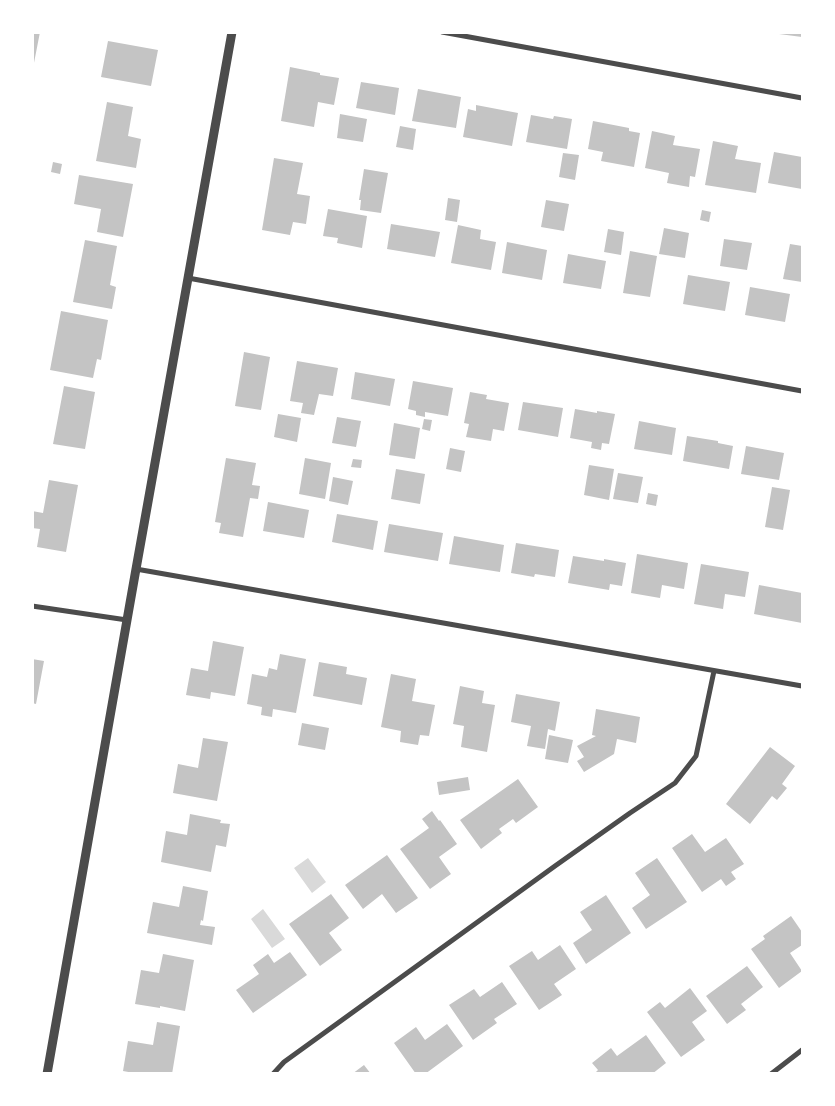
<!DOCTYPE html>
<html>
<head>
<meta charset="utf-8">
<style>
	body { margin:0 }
	#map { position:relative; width:835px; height:1106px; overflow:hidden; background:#fff; font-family:Manrope,sans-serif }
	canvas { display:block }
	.frame { position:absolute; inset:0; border:34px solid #fff; pointer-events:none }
</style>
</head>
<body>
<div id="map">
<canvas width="835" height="1106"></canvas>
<div class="frame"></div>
</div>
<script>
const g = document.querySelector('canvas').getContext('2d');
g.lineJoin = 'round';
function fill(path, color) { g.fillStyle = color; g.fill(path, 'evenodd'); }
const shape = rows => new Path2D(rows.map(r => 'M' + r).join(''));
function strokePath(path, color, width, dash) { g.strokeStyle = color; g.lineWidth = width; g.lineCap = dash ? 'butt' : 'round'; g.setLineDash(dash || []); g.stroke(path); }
const water = shape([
	[308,858,326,882,312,893,294,868],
	[263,909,285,939,272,948,251,919]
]);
const building = shape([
	[32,32,40,32,33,68,32,68],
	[779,32,802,32,802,37,779,34],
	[108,41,158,50,151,86,101,77],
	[290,67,320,73,320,75,339,78,334,105,318,102,314,127,281,121],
	[361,82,399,88,395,115,356,108],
	[418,89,461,97,456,128,412,121],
	[107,102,133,107,128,136,141,139,136,168,96,161],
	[476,105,518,113,512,146,463,137,468,109,476,111],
	[340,114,367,119,363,142,337,138],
	[531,115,553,119,554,116,572,119,567,149,526,142],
	[593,121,629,128,629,131,640,133,634,167,601,161,603,152,588,149],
	[400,126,416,129,413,150,396,147],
	[652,131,675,136,673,145,700,149,695,177,690,176,689,187,667,183,669,173,645,168],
	[713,141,738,146,735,159,761,163,756,193,705,185],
	[774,152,802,157,802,189,768,183],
	[563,153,579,155,575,180,559,177],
	[274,158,303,163,297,194,310,196,306,224,293,222,290,235,262,230],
	[53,162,62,164,60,174,51,172],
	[364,169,388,173,381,213,360,210,361,200,359,200],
	[79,175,133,184,123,237,97,232,101,209,74,204],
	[448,198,460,200,457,222,445,220],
	[546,200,569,204,564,231,541,227],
	[328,209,367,216,362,248,337,243,338,238,323,236],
	[702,210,711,212,709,222,700,220],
	[391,224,440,232,435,257,387,249],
	[458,225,481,230,480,239,496,242,491,270,451,263],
	[664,228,689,233,685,258,659,254],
	[608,229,624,232,621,255,604,252],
	[724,239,752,243,747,270,720,266],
	[85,240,117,246,110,285,116,287,112,309,73,302],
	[507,242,547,250,542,280,502,273],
	[790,244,802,246,802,282,783,279],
	[630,251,657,256,650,297,623,293],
	[568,254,606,261,601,289,563,283],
	[688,275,730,282,725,311,683,304],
	[750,287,790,294,785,322,745,315],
	[61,311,108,320,101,360,97,359,93,378,50,370],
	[244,352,270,357,261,410,235,406],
	[297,361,338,368,333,396,319,394,314,415,301,413,303,403,290,401],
	[355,372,395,379,390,406,351,399],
	[413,381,453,388,448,416,425,412,425,417,416,415,416,411,408,409],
	[64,386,95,392,85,449,53,444],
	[470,392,487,395,486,399,509,403,504,431,493,429,491,441,466,437,469,424,464,423],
	[523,402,563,408,558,437,518,430],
	[575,409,597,413,597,411,615,414,609,444,602,443,601,450,591,448,592,442,570,438],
	[278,414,301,418,297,442,274,437],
	[337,417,361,421,356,447,332,443],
	[424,419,432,420,430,431,422,429],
	[639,421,676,428,672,455,634,449],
	[394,423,420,428,415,459,389,455],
	[687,436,718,441,718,443,733,446,729,469,683,461],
	[746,446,784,453,779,480,741,474],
	[450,448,465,451,461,472,446,469],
	[226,458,256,463,252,485,260,486,258,499,250,498,243,537,219,533,221,523,215,522],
	[305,458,331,463,325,499,299,494],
	[353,459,362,460,361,468,351,467],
	[589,465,614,469,609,500,584,495],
	[396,469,425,474,420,504,391,499],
	[618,473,643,477,638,503,613,499],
	[333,477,353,481,348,505,329,501],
	[49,480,78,485,66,552,37,547,40,529,32,528,32,511,43,513],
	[772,487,790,490,783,530,765,527],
	[648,493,658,495,656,506,646,504],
	[268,502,309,510,304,538,263,531],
	[337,514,378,521,373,550,332,542],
	[389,524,443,533,438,561,384,552],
	[454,536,504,545,500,572,449,564],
	[516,543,559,550,555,577,535,574,534,577,511,573],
	[637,554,688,563,684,589,662,585,660,598,631,593],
	[573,556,604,561,604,559,626,563,622,586,610,584,609,590,568,583],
	[701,564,749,572,745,597,725,594,723,609,694,604],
	[759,585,802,593,802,623,754,614],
	[213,641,244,647,235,696,211,692,210,699,186,695,191,668,208,671],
	[280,654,306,659,296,713,273,709,272,717,261,715,262,707,247,704,252,674,267,677,269,668,277,670],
	[32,659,44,661,36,704,32,703],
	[319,662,347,667,346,674,367,678,362,705,313,696],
	[391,674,416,679,412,701,435,705,429,736,420,735,418,745,400,742,401,731,381,727],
	[460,686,484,691,482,703,495,705,487,752,461,747,464,726,453,724],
	[516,694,560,702,555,731,548,729,545,749,527,746,531,726,511,722],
	[596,709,640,717,636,743,617,739,614,754,584,772,577,761,584,757,577,746,596,736,592,735],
	[302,723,329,728,325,750,298,745],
	[549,735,573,740,568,763,545,759],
	[203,738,228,742,217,801,173,793,178,764,198,768],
	[770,747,795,766,782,784,787,788,777,800,772,796,750,824,726,804],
	[468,777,470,790,439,795,437,782],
	[518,779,538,807,516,823,513,819,499,829,502,833,481,849,460,820],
	[432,811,439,821,440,820,457,844,439,857,451,874,430,889,400,849,429,828,422,819],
	[190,814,221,820,220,823,230,824,226,847,216,845,211,872,161,862,166,831,187,835],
	[692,834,705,852,726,838,744,864,731,872,736,879,726,886,721,879,702,892,672,848],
	[387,855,418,898,396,913,382,894,363,909,345,885],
	[657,858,687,902,646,929,632,908,650,895,635,873],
	[183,886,208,891,203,921,201,920,200,925,215,927,212,945,147,933,153,902,179,907],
	[331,894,349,918,329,933,342,950,320,966,289,924],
	[606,895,631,933,586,964,573,943,592,930,580,912],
	[791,916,802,932,802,945,790,953,802,971,779,988,751,949,765,939,763,936],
	[560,945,576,969,554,984,562,995,539,1010,509,966,532,951,538,960],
	[290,952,307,975,253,1013,236,990,259,974,253,965,268,954,274,963],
	[163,954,194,960,185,1011,160,1006,160,1008,135,1004,141,970,159,973],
	[747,966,763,987,741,1004,746,1010,727,1024,706,996],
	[502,982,517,1004,494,1019,497,1023,473,1040,449,1005,474,989,480,997],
	[690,988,707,1011,692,1022,705,1040,681,1057,647,1012,660,1002,665,1008],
	[157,1022,180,1026,172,1074,139,1074,123,1071,128,1041,153,1045],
	[447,1024,463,1046,425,1074,416,1074,394,1043,416,1027,425,1040],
	[646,1035,666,1063,652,1074,594,1074,598,1070,592,1063,611,1048,617,1056],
	[364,1065,371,1074,352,1074]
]);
const minor = shape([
	[442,32,802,98],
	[188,278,802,391],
	[136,569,802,686],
	[32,606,127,620],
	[273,1074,284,1062,555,866,630,813,675,783,696,756,714,671],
	[771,1074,802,1050]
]);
const tertiary = shape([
	[47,1074,136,569,232,32]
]);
fill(water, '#d9d9d9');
fill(building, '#c4c4c4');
strokePath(minor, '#4c4c4c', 5);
strokePath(tertiary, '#4c4c4c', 9);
</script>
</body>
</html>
